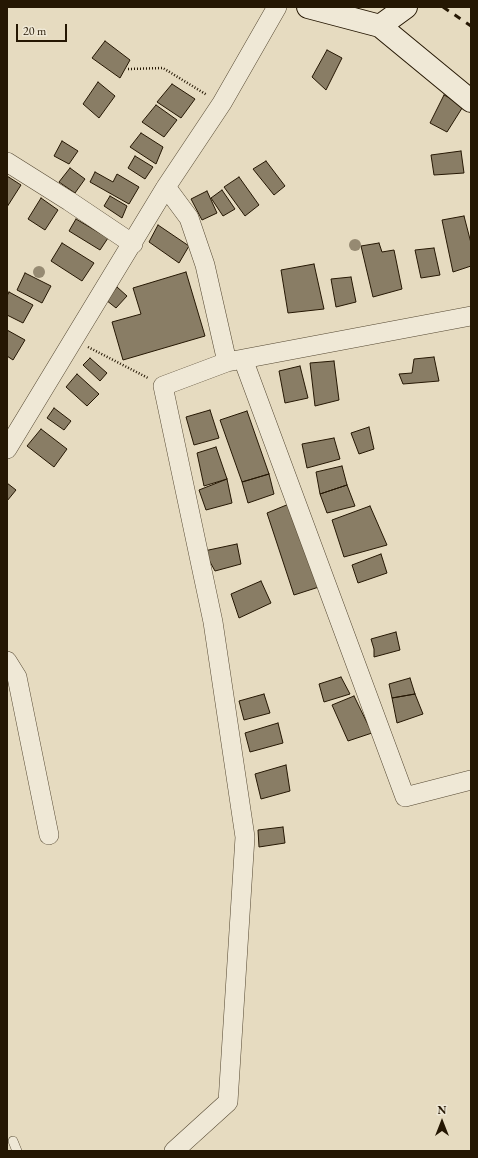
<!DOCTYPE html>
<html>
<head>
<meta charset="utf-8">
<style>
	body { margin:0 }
	#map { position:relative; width:478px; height:1158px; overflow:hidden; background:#e6dbc0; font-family:"EB Garamond",serif }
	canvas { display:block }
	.frame { position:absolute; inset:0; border:8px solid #251703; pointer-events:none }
	.north { position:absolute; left:422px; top:1102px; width:40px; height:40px; -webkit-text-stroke:3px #efe8d6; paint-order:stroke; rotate:0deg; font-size:11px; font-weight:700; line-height:16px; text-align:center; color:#251703 }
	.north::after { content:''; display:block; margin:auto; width:14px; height:18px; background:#251703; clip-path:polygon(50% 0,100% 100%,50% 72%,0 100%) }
	.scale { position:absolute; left:16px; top:24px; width:51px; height:18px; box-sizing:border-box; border:2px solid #251703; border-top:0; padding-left:5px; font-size:12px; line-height:14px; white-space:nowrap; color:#251703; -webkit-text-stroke:3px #efe8d6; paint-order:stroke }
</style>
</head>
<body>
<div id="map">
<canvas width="478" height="1158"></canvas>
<div class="frame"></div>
<div class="north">N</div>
<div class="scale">20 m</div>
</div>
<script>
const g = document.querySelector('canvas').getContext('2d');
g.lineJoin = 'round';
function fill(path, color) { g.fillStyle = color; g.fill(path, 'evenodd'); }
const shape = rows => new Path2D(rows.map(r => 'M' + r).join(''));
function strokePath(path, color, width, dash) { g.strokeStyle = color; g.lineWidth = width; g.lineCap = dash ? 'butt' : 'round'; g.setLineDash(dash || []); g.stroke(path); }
const building = shape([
	[105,41,130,60,120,78,92,58,105,41],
	[327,50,342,58,326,90,312,77,327,50],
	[98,82,115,96,99,118,83,104,98,82],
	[172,84,195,99,181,118,157,102,172,84],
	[444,95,464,105,447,132,430,123,444,95],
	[156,105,177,120,164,137,142,122,156,105],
	[141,133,163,147,156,164,130,147,141,133],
	[62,141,78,151,69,164,54,156,62,141],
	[461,151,464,173,434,175,431,155,461,151],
	[135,156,153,167,145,179,128,168,135,156],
	[266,161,285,186,274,195,253,169,266,161],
	[70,168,85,179,75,193,59,182,70,168],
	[95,172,113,182,117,174,139,187,129,204,90,182,95,172],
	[7,176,21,185,7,207,7,176],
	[239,177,259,205,245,216,224,187,239,177],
	[222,190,235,209,223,216,211,198,222,190],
	[207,191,217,213,202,220,191,199,207,191],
	[110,196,127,206,122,218,104,206,110,196],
	[41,198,58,210,45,230,28,219,41,198],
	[464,216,471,243,471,266,453,272,442,220,464,216],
	[76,219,108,238,100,250,69,231,76,219],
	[158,225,189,246,179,263,149,242,158,225],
	[62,243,94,263,82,281,51,261,62,243],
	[379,243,382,252,394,250,402,289,373,297,361,246,379,243],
	[434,248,440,275,421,278,415,250,434,248],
	[314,264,324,309,288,313,281,270,314,264],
	[186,272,205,336,123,360,112,322,141,314,133,288,186,272],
	[25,273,51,286,42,303,17,290,25,273],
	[351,277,356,302,336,307,331,279,351,277],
	[117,287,127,296,116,308,106,300,117,287],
	[9,292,33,305,23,323,7,315,7,296,9,292],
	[7,330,25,340,13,360,7,356,7,330],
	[434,357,439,381,403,384,399,374,412,373,414,359,434,357],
	[90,358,107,373,100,381,83,365,90,358],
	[334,361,339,400,315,406,310,363,334,361],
	[300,366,308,398,285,403,279,371,300,366],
	[77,374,99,394,87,406,66,387,77,374],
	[54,408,71,421,64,430,47,418,54,408],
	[210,410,219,438,194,445,186,417,210,410],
	[247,411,269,474,242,482,220,420,247,411],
	[369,427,374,449,359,454,351,433,369,427],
	[41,429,67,449,54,467,27,446,41,429],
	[334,438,340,459,307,468,302,444,334,438],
	[216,447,227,479,204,486,197,453,216,447],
	[342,466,347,485,320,494,316,472,342,466],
	[269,474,274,494,248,503,242,482,269,474],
	[227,479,232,503,206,510,199,490,227,479],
	[7,483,16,490,7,501,7,483],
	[347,485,355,506,327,513,320,494,347,485],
	[289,504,322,586,294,595,267,513,289,504],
	[370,506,387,545,344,557,332,520,370,506],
	[237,544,241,564,215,571,204,551,237,544],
	[381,554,387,573,358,583,352,565,381,554],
	[261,581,271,603,239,618,231,594,261,581],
	[396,632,400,650,374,657,374,649,371,639,396,632],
	[341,677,350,694,324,702,319,684,341,677],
	[410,678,415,694,392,698,389,684,410,678],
	[264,694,270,713,244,720,239,701,264,694],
	[415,694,423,714,397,723,392,698,415,694],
	[354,696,372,733,348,741,332,705,354,696],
	[278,723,283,743,250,752,245,733,278,723],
	[286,765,290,791,261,799,255,774,286,765],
	[283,827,285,843,259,847,258,830,283,827]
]);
const path = shape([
	[128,69,163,68,207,95],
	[88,347,148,378]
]);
const lane = shape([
	[13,1141,17,1151]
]);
const street = shape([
	[7,162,69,201,133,244],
	[166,187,189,218,205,265,227,362],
	[243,359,405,797,471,780],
	[7,449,166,187,222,103,277,7],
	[7,661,17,677,49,835],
	[174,1151,228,1102,245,837,213,622,163,386,227,362,243,359,471,316]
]);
const secondary = shape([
	[308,7,380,26,471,101],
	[380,26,406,7]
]);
const rail = shape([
	[443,7,471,26]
]);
const trees = [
	[355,245],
	[39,272]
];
fill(building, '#897d65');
strokePath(building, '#251703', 1);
strokePath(lane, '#554832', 10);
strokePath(street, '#554832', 20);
strokePath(secondary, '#251703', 24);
strokePath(path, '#251703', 2.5, [1, 2]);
strokePath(lane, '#efe8d6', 9);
strokePath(street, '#efe8d6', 19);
strokePath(secondary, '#efe8d6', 22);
strokePath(rail, '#251703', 3, [7, 7]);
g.fillStyle = '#968a72';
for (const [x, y] of trees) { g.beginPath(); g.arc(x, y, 6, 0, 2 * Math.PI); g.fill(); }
</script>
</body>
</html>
